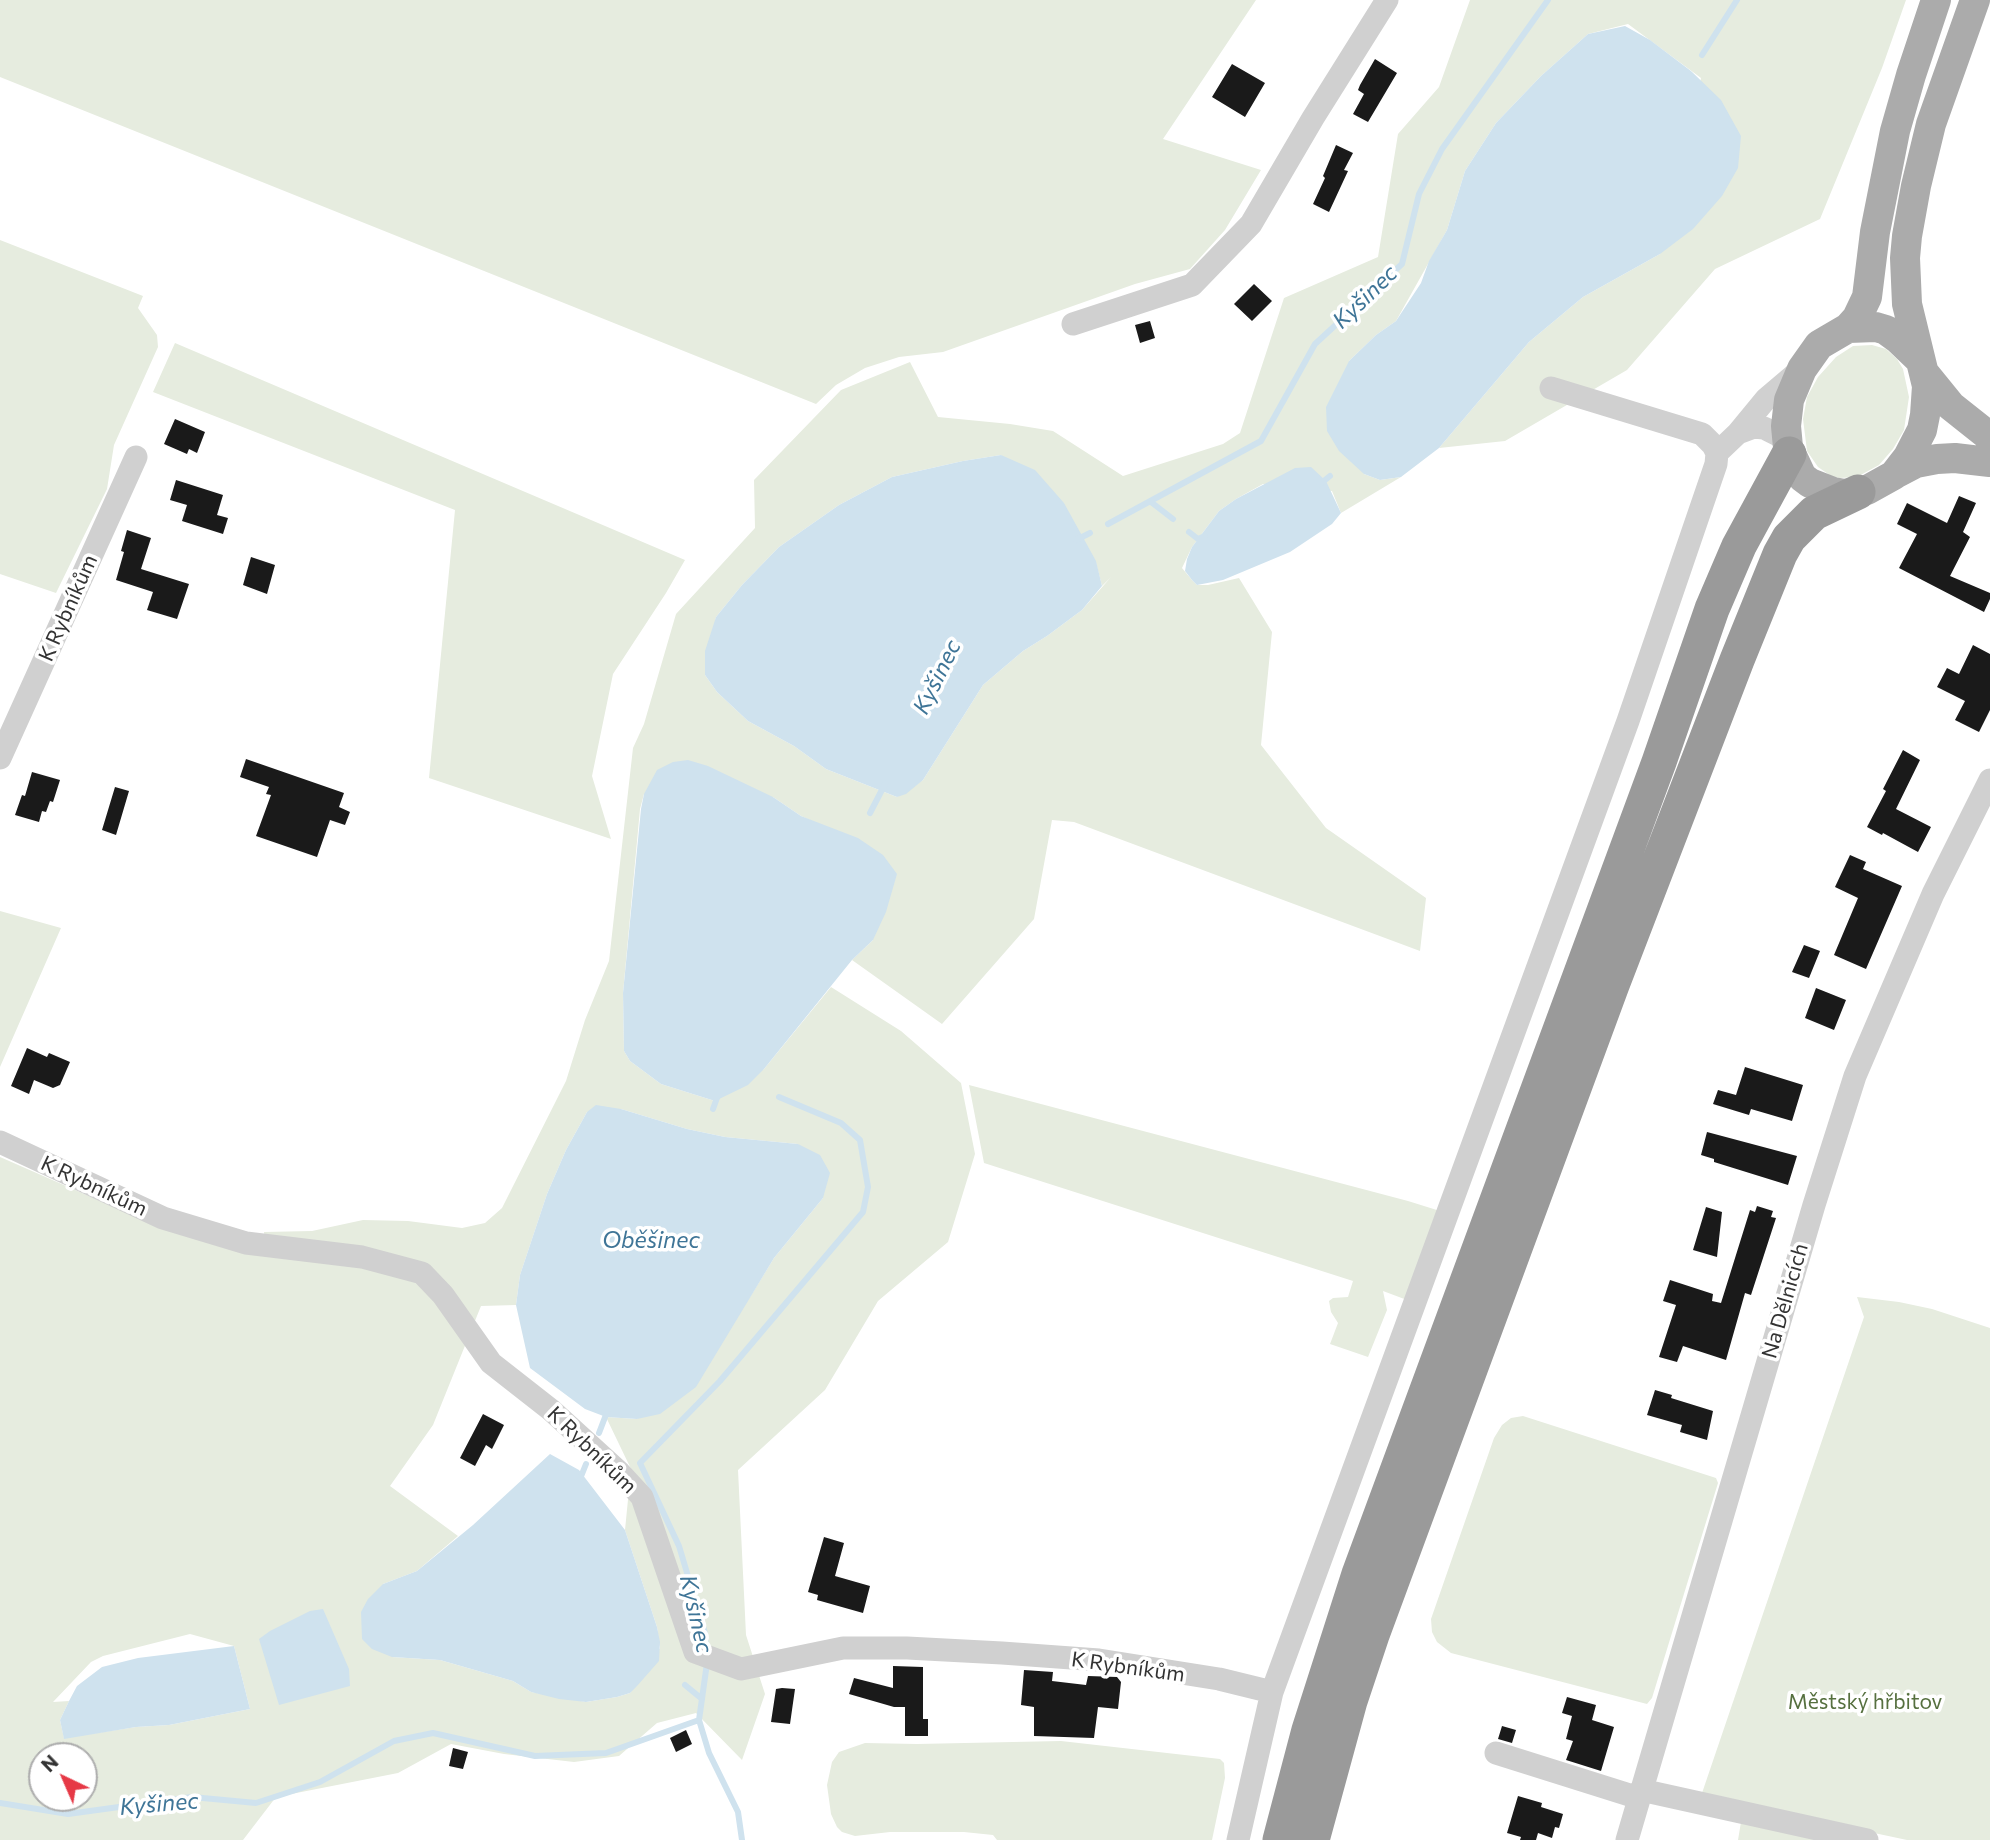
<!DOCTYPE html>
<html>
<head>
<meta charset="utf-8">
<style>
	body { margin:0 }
	#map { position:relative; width:1990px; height:1840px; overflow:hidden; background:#fff; font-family:Commissioner,sans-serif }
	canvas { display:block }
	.north { position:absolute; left:28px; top:1742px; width:70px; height:70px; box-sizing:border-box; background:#fff; border:2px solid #adadad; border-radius:50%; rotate:316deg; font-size:19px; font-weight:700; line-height:28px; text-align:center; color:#333 }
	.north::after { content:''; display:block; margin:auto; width:24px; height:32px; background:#e63946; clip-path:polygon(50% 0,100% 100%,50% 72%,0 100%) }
</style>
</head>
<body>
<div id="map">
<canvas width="1990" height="1840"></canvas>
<div class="north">N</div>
</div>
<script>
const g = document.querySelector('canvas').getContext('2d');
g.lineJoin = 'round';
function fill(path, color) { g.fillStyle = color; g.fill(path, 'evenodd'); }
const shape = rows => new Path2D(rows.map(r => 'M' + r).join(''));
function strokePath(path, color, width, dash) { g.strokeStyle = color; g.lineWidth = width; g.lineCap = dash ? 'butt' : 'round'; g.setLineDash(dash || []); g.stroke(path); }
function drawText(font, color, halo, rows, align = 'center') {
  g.font = font + ' Commissioner,sans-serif'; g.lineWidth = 7; g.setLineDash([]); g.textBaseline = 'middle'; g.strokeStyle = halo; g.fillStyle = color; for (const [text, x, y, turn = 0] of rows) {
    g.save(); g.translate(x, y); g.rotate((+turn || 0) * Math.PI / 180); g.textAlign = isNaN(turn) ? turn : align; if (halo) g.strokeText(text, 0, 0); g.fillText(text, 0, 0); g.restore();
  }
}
const green = shape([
	[0,0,1256,0,1163,139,1261,170,1225,230,1190,269,1135,284,943,352,899,357,865,368,836,385,816,404,0,77],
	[1470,0,1906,0,1882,68,1820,219,1715,269,1627,370,1505,441,1439,448,1529,342,1583,297,1660,254,1701,78,1628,24,1588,34,1541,76,1496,123,1465,171,1447,230,1396,321,1376,335,1349,361,1364,474,1380,480,1401,477,1341,513,1332,491,1263,484,1236,499,1219,511,1192,547,1182,568,1192,580,1197,585,1208,585,1239,578,1272,632,1261,745,1326,828,1426,898,1420,951,1074,822,1052,820,1034,919,942,1024,852,960,873,940,832,830,801,816,773,797,644,794,640,809,623,993,624,1051,630,1061,661,1084,715,1101,764,1069,831,987,901,1031,961,1083,975,1154,948,1242,878,1301,825,1390,738,1470,746,1635,765,1694,742,1760,696,1713,657,1723,619,1756,574,1762,504,1754,451,1744,398,1773,276,1797,243,1840,0,1840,0,1157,114,1207,266,1255,264,1232,312,1231,363,1220,408,1221,462,1228,485,1223,502,1208,566,1081,585,1020,609,961,633,748,644,724,676,614,755,528,754,480,841,390,910,362,938,417,1010,424,1053,431,1123,476,1223,444,1240,433,1284,298,1378,257,1398,134,1439,87],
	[1001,455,1096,563,1102,586,1111,577,1082,610,1047,636,1023,651,983,685,923,780,897,797,826,769,794,746,748,721,717,692,705,675,716,617,742,585,779,547,839,505,892,477,963,461],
	[621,1109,687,1129,725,1137,798,1144,823,1198,774,1258,750,1297,637,1419,606,1417,631,1469,625,1530,657,1627,660,1648,630,1693,617,1697,586,1702,531,1692,513,1681,440,1660,392,1657,383,1584,417,1571,458,1536,390,1486,433,1425,481,1306,516,1305,520,1275,547,1194,566,1150,587,1112],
	[190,1634,234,1646,250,1709,169,1725,136,1727,64,1738,60,1720,69,1701,53,1702,91,1662,103,1656],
	[42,1756,84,1756,84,1798,42,1798],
	[0,240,143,296,138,308,157,335,158,347,114,445,107,489,56,593,0,574],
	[175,343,685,560,666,593,613,674,592,776,611,839,429,778,455,510,153,392],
	[1872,345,1886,349,1897,359,1903,369,1909,397,1904,430,1893,449,1879,465,1857,477,1839,478,1831,476,1818,467,1807,451,1803,419,1807,397,1818,377,1836,357,1853,346],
	[0,911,61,928,0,1067],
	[969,1085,1408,1201,1440,1211,1407,1300,1383,1291,1387,1310,1368,1357,1330,1344,1338,1323,1331,1312,1329,1301,1333,1298,1348,1297,1353,1281,984,1163],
	[1857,1297,1899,1302,1932,1309,1990,1328,1990,1840,1907,1840,1701,1796,1864,1317],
	[1523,1416,1716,1478,1718,1483,1652,1698,1647,1704,1451,1653,1437,1642,1432,1632,1431,1619,1494,1438,1502,1425,1511,1418],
	[1061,1741,1220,1759,1224,1763,1225,1778,1212,1840,997,1840,993,1835,964,1832,890,1832,855,1836,842,1832,837,1827,831,1814,827,1785,832,1762,839,1752,865,1743,917,1744],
	[1741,1822,1828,1840,1738,1840]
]);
const water = shape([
	[1625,26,1650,40,1691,71,1721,100,1741,136,1738,168,1722,196,1693,229,1660,254,1583,297,1529,342,1439,448,1401,477,1380,480,1364,474,1339,451,1327,431,1326,407,1349,361,1376,335,1396,321,1421,283,1429,261,1447,230,1465,171,1496,123,1541,76,1588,34],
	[1001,455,1035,470,1064,503,1096,561,1102,586,1082,610,1047,636,1023,651,983,685,923,780,906,794,897,797,826,769,794,746,748,721,717,692,705,675,705,651,716,617,742,585,779,547,839,505,892,477,963,461],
	[1311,467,1326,481,1341,513,1332,524,1290,552,1223,580,1197,585,1192,580,1185,571,1187,559,1192,547,1219,511,1236,499,1295,468],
	[688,760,708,766,773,797,801,816,858,838,883,855,897,874,886,912,873,940,852,960,764,1069,748,1085,715,1101,661,1084,630,1061,624,1051,623,993,641,809,644,794,657,770,673,762],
	[596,1105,621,1109,687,1129,725,1137,798,1144,820,1155,830,1173,823,1198,774,1258,696,1387,660,1414,637,1419,606,1417,585,1409,530,1368,516,1305,520,1275,547,1194,566,1150,587,1112],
	[550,1454,579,1470,625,1530,657,1627,660,1642,659,1661,637,1686,630,1693,617,1697,586,1702,559,1699,531,1692,513,1681,440,1660,392,1657,372,1649,362,1639,361,1612,368,1599,383,1584,417,1571,473,1525],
	[323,1609,349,1669,350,1686,279,1705,259,1639,270,1631,310,1611],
	[234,1646,250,1709,169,1725,136,1727,64,1739,60,1720,69,1701,77,1686,102,1667,138,1658]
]);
const stream = shape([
	[1702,55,1737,0],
	[1320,484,1330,476],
	[1151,502,1173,519],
	[1108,524,1261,441,1315,344,1402,264,1419,194,1442,149,1548,0],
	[1189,532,1198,539,1205,536],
	[1076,540,1090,533],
	[870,813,885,784],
	[713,1109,718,1095],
	[599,1433,607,1412],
	[580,1479,586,1464],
	[706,1652,705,1633,679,1546,640,1463,720,1381,863,1212,868,1187,860,1140,841,1123,779,1097],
	[685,1685,702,1699],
	[699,1720,709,1753,738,1812,742,1840],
	[0,1803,68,1814,192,1797,256,1803,320,1782,394,1741,433,1733,535,1756,606,1753,699,1720,707,1663]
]);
const building = shape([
	[1375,59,1397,73,1368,122,1353,114,1364,94,1358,90,1360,85],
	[1232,64,1265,83,1245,117,1212,97],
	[1336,145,1353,153,1344,170,1348,171,1329,212,1313,204,1325,178,1323,176],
	[1254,284,1272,301,1252,321,1234,304],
	[1150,321,1155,338,1140,343,1135,325],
	[175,419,205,432,197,453,189,449,187,454,164,444],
	[176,480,223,495,217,515,228,518,223,534,182,521,187,505,170,500],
	[1959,496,1976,503,1963,532,1970,537,1950,576,1990,593,1990,599,1984,612,1899,568,1917,534,1897,524,1907,503,1947,523],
	[127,530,151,538,141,569,189,584,177,619,147,610,153,592,116,580,124,552,121,551],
	[251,557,275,565,267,594,243,585],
	[1973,645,1990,654,1990,710,1979,732,1955,720,1965,701,1937,687,1947,668,1959,674],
	[1903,750,1920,760,1896,809,1931,827,1918,852,1883,833,1882,835,1867,827,1886,791,1883,789],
	[246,759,344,793,339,807,350,812,345,825,330,820,317,857,256,836,271,795,266,794,269,787,240,777],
	[32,772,60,780,53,802,50,801,46,812,42,811,39,822,15,815,22,795,25,796],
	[115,787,129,791,116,835,102,830],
	[1850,855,1866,862,1863,869,1902,886,1866,969,1834,955,1858,898,1835,887],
	[1804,945,1820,951,1809,978,1792,972],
	[1816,988,1846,1000,1834,1030,1805,1018],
	[27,1048,47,1057,49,1053,70,1062,60,1085,53,1088,34,1080,29,1094,11,1086],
	[1745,1067,1803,1085,1792,1121,1751,1109,1749,1115,1713,1104,1718,1090,1736,1095],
	[1707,1132,1797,1156,1788,1185,1714,1162,1714,1159,1701,1155],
	[1757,1206,1773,1211,1771,1217,1776,1218,1751,1295,1745,1293,1726,1360,1683,1346,1677,1362,1659,1357,1676,1305,1663,1301,1670,1280,1713,1294,1712,1301,1721,1303,1750,1210,1755,1212],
	[1706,1207,1722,1212,1717,1257,1693,1250],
	[1655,1390,1672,1395,1671,1398,1713,1411,1707,1440,1680,1432,1682,1425,1647,1415],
	[483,1414,504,1425,492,1449,486,1445,475,1466,460,1458],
	[824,1537,844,1543,835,1576,870,1586,863,1613,817,1600,818,1595,808,1592],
	[893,1666,923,1667,923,1719,928,1719,928,1736,905,1736,905,1707,894,1707,849,1694,854,1678,893,1688],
	[1024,1670,1053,1672,1052,1681,1086,1685,1088,1676,1117,1677,1121,1682,1118,1709,1098,1707,1094,1738,1034,1736,1034,1707,1021,1705],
	[782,1688,795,1689,790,1724,771,1722,776,1689],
	[1567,1697,1596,1705,1592,1720,1614,1727,1601,1771,1566,1760,1573,1741,1566,1739,1572,1716,1562,1713],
	[1502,1726,1516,1730,1512,1743,1498,1739],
	[686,1730,692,1744,676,1752,670,1738],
	[453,1748,468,1752,463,1769,449,1766],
	[1518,1796,1542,1803,1541,1807,1563,1814,1559,1828,1555,1827,1552,1838,1538,1833,1536,1840,1520,1840,1521,1837,1507,1833]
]);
const minor = shape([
	[1073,324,1192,285,1251,224,1313,118,1387,0],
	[1738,433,1754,427,1764,428,1780,436,1788,447],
	[1717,453,1738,433,1766,399,1799,371],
	[0,758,136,457],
	[0,1142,163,1218,246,1243,362,1257,422,1273,443,1295,491,1363,551,1410,619,1472,642,1497,695,1652,741,1669,843,1648,907,1648,1002,1653,1099,1660,1219,1679,1272,1692],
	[1496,1753,1639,1798],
	[1641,1790,1867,1840],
	[1238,1840,1272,1692,1628,721,1716,464,1717,453,1713,445,1702,434,1551,388],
	[1627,1840,1814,1205,1855,1076,1933,894,1990,780]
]);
const major = shape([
	[1848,328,1857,318,1867,297,1875,232,1895,131,1911,75,1936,0],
	[1919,359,1897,338,1886,330,1876,327,1848,328,1819,345,1802,369,1789,400,1786,426,1788,447,1802,477,1810,483,1833,492,1845,494,1867,490,1894,475,1908,457,1922,430,1925,415,1927,386,1907,304,1905,258,1907,236,1916,186,1931,124,1975,0],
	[1925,374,1951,406,1990,437],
	[1895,474,1916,463,1937,459,1955,458,1990,462]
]);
const highway = shape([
	[1280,1840,1309,1730,1359,1574,1659,762,1712,609,1739,546,1789,454],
	[1312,1840,1350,1701,1372,1635,1612,985,1737,660,1780,554,1789,538,1814,513,1858,492]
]);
const streetNames = [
	["K Rybníkům",68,608,-66],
	["K Rybníkům",94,1186,25],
	["Na Dělnicích",1785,1301,-74],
	["K Rybníkům",592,1450,44],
	["K Rybníkům",1128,1667,8]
];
const parkNames = [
	["Městský hřbitov",1865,1702]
];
const waterNames = [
	["Kyšinec",1365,297,-44],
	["Kyšinec",937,677,-64],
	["Oběšinec",651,1240],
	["Kyšinec",696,1614,77],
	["Kyšinec",159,1804,-5]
];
fill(green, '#e6ecdf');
fill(water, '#cfe2ee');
strokePath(stream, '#cfe2ee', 6);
fill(building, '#1a1a1a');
strokePath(minor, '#d0d0d0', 23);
strokePath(major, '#ababab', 30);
strokePath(highway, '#9a9a9a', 35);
drawText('21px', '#333', '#fff', streetNames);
drawText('21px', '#56703f', '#fff', parkNames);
drawText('italic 23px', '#3f7597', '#fff', waterNames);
</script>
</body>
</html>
